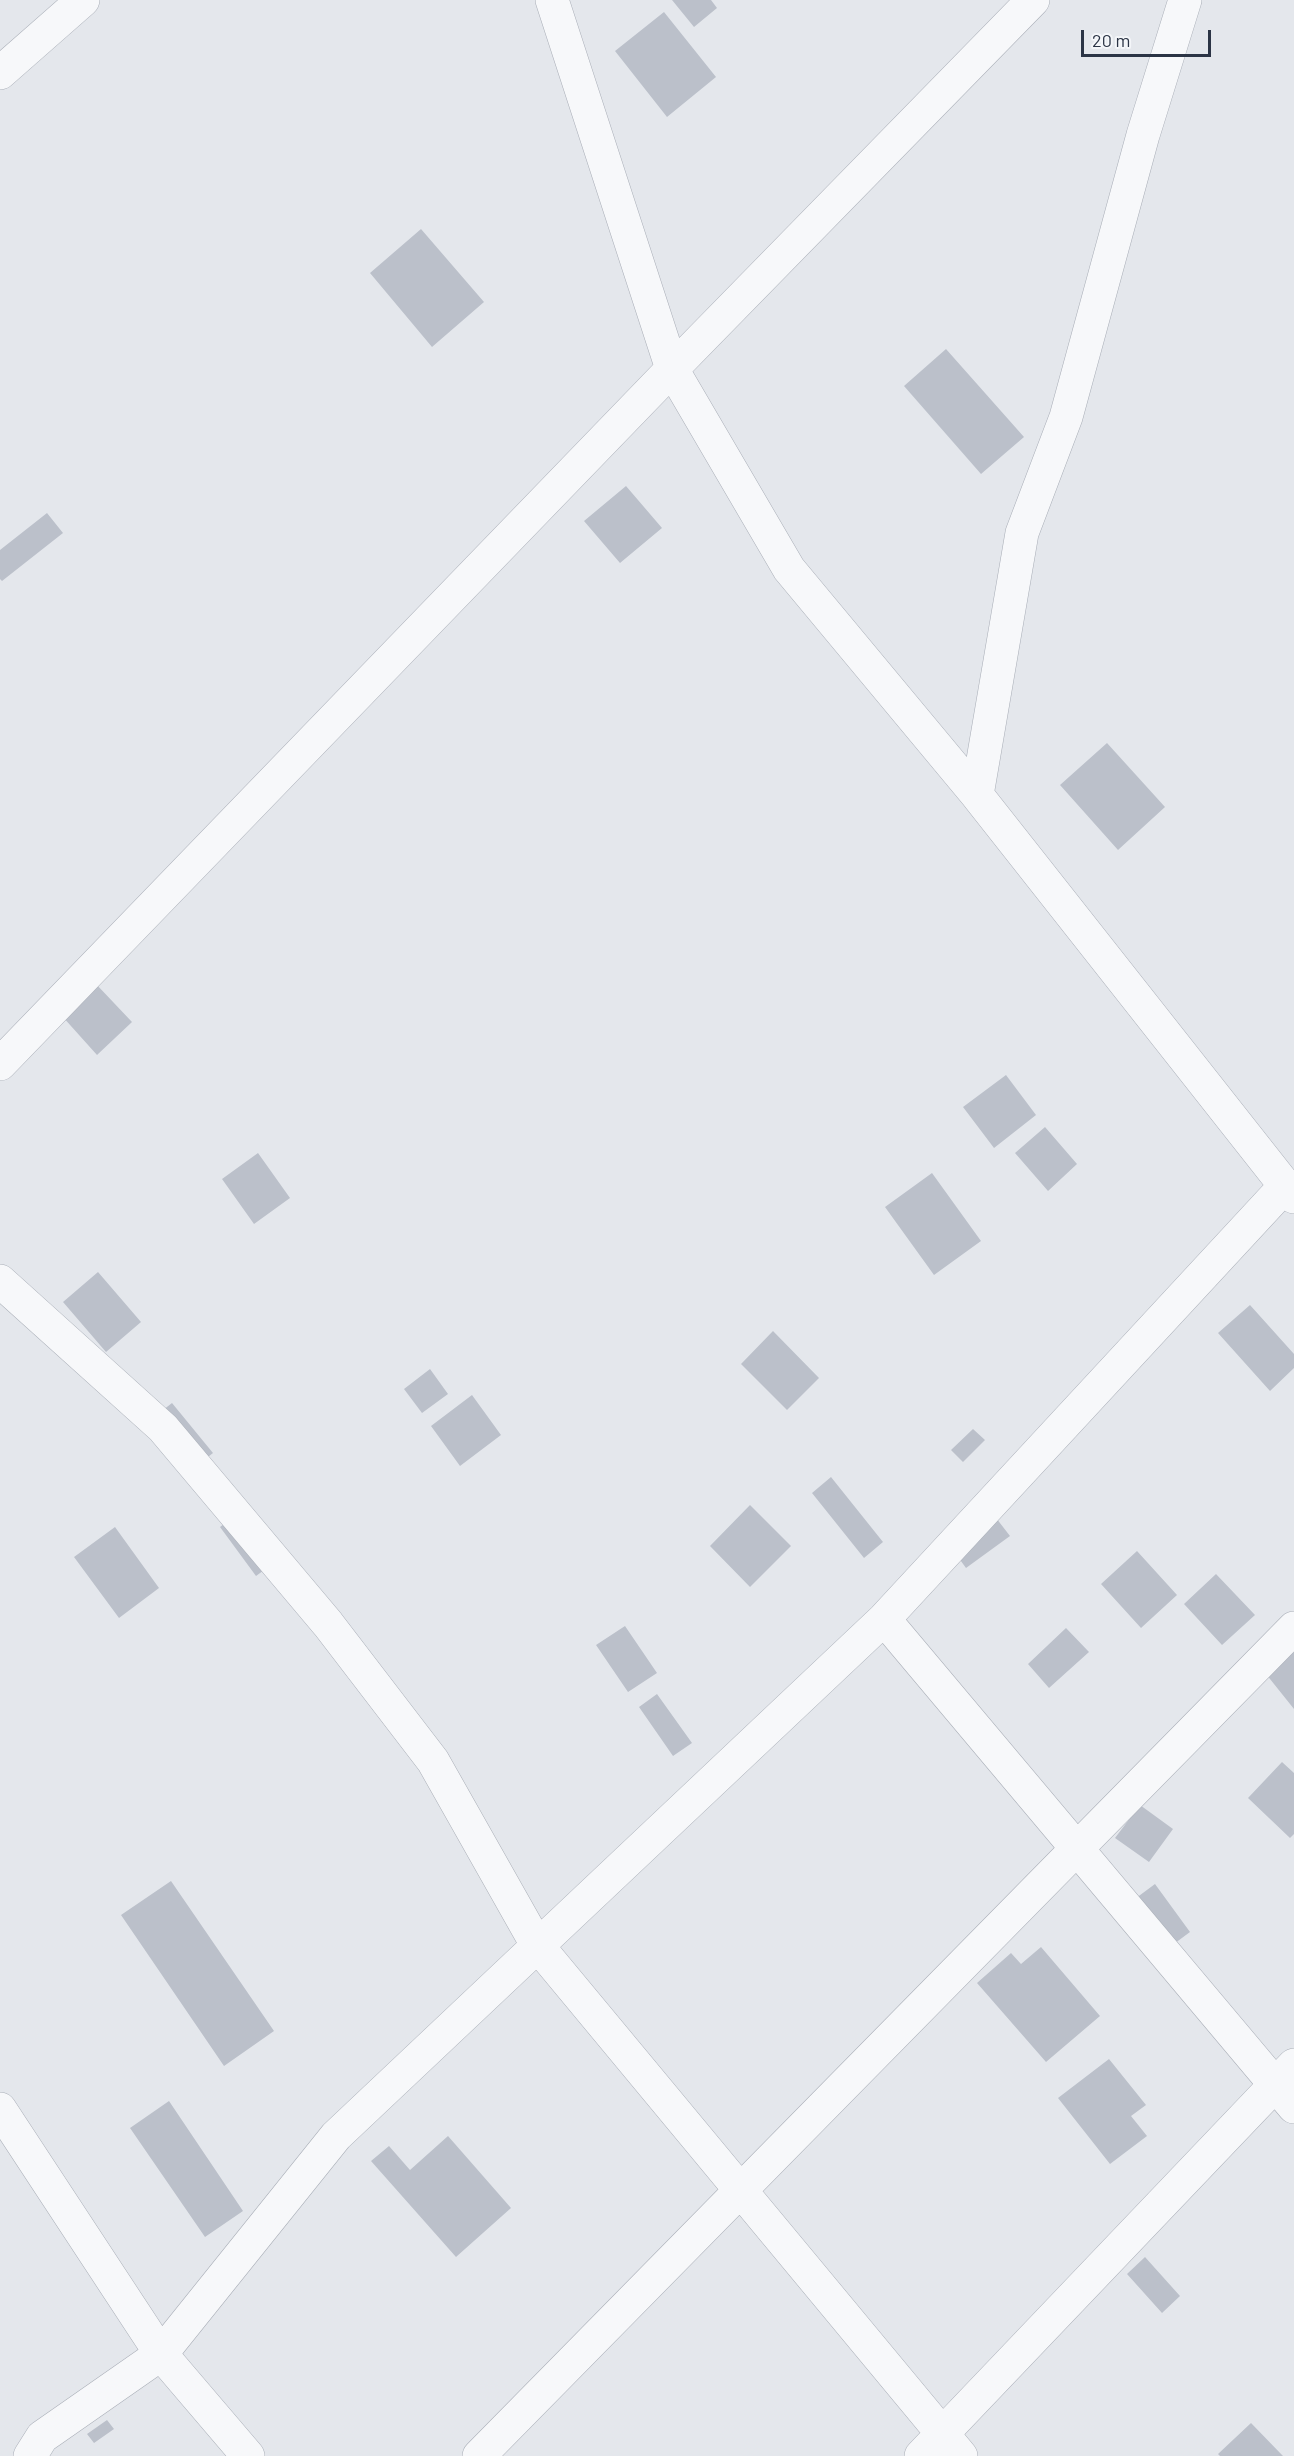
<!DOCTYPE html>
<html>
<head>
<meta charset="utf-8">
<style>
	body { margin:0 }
	#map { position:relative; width:1294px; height:2456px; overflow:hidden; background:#e4e7ec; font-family:Barlow,sans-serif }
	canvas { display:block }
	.scale { position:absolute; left:1081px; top:30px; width:130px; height:27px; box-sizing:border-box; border:3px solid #2b3445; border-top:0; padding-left:8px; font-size:18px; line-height:21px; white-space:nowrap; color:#2b3445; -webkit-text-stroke:4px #f4f6f9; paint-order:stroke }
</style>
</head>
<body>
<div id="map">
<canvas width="1294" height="2456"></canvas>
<div class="scale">20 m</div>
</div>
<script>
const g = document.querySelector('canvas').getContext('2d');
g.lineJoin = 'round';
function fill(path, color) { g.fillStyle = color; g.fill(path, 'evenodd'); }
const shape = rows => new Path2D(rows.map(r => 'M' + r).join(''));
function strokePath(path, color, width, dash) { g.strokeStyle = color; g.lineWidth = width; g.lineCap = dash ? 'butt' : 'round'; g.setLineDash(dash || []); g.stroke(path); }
const building = shape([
	[672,0,711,0,717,8,694,27],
	[664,12,716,77,667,117,615,51],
	[421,229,484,302,432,347,370,273],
	[946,349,1024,437,981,474,904,386],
	[626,486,662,528,620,563,584,521],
	[47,513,63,533,2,581,0,579,0,550],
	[1107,743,1165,807,1118,850,1060,785],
	[96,984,132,1022,97,1055,62,1016],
	[1006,1075,1036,1115,994,1148,963,1107],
	[1045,1127,1077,1164,1048,1191,1015,1153],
	[258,1153,290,1198,254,1224,222,1179],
	[932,1173,981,1241,934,1275,885,1207],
	[98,1272,141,1322,106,1352,63,1302],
	[1250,1305,1294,1354,1294,1368,1270,1391,1218,1333],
	[773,1331,819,1378,787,1410,741,1364],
	[430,1369,448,1394,422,1413,404,1389],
	[472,1395,501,1435,460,1466,431,1426],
	[172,1403,213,1453,185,1475,144,1425],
	[973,1429,985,1440,963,1462,951,1450],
	[831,1477,883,1542,864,1558,812,1493],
	[750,1505,791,1546,750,1587,710,1546],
	[238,1513,275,1562,256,1576,220,1527],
	[993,1514,1010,1536,966,1568,950,1546],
	[115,1527,159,1588,119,1618,74,1557],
	[1137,1551,1177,1595,1141,1628,1101,1584],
	[1216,1574,1255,1615,1222,1645,1184,1604],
	[625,1626,657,1673,628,1692,596,1645],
	[1066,1628,1089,1652,1049,1688,1028,1664],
	[1294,1652,1294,1709,1266,1674],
	[657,1694,692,1743,673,1756,639,1707],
	[1282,1762,1294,1773,1294,1834,1290,1838,1248,1798],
	[1140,1805,1173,1829,1149,1862,1115,1838],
	[171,1881,274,2031,224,2066,121,1915],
	[1155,1884,1190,1932,1159,1955,1124,1907],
	[1041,1947,1100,2016,1046,2062,977,1983,1011,1953,1021,1964],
	[1109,2059,1146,2105,1131,2116,1147,2136,1110,2164,1058,2098],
	[169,2101,243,2211,205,2237,130,2128],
	[448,2136,511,2208,456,2257,371,2161,389,2146,410,2170],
	[1145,2257,1180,2296,1162,2313,1127,2274],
	[107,2420,114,2429,94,2443,87,2434],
	[1251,2423,1283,2456,1220,2456,1218,2454]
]);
const street = shape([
	[552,0,672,369,789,569,977,795,1294,1197],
	[0,73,83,0],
	[977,795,1022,533,1066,417,1143,135,1185,0],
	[0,1064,672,369,1033,0],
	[0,1281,163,1428,328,1624,433,1761,537,1945,961,2456],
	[884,1619,1294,2107],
	[0,2109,161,2354,248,2456],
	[30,2456,42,2437,161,2354,336,2136,884,1619,1286,1185],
	[479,2456,1294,1628],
	[921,2456,1294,2065]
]);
fill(building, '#bbc0ca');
strokePath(street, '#a9aeb7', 34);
strokePath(street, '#f7f8fa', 33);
</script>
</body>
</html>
